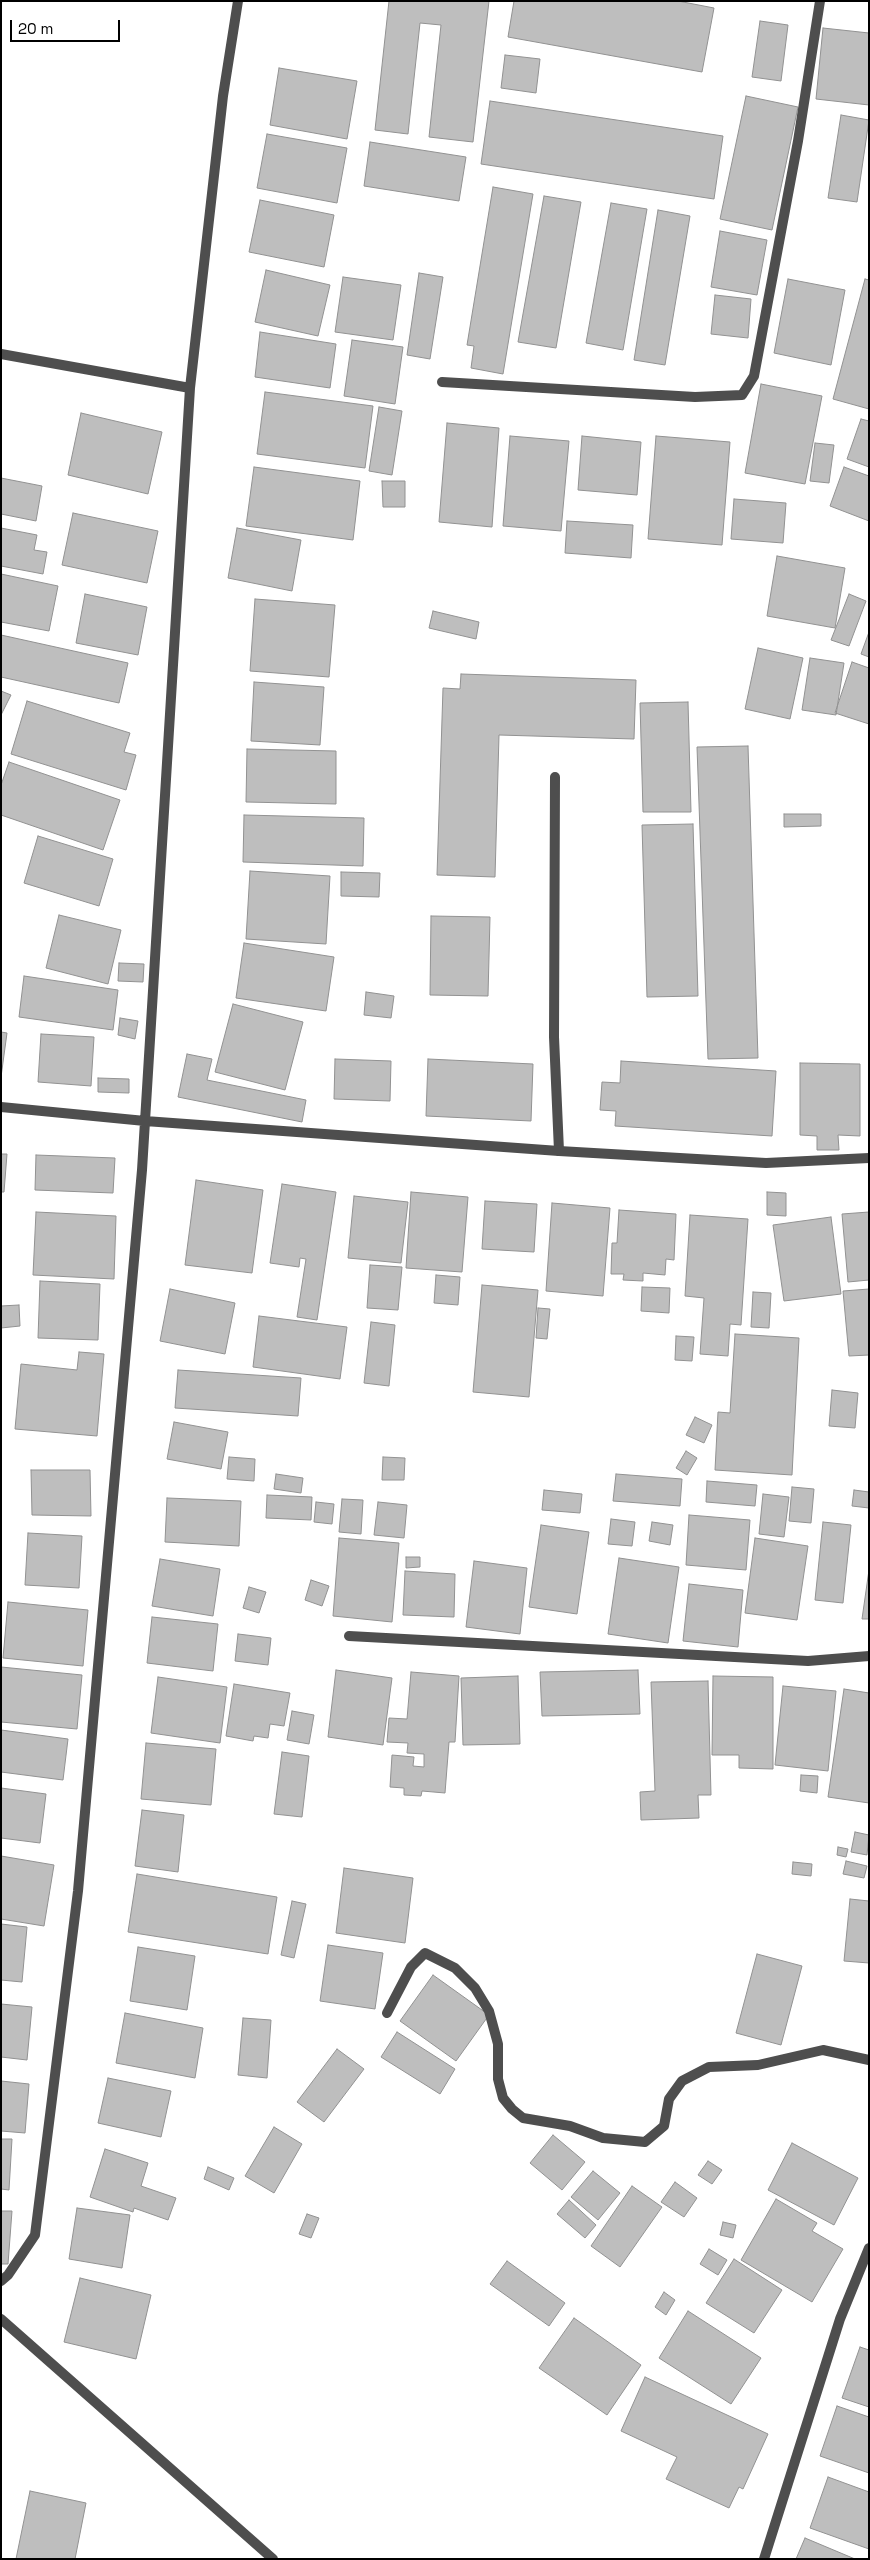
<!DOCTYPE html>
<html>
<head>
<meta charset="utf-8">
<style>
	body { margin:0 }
	#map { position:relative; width:870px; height:2560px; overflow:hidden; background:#fff; font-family:"Space Grotesk",sans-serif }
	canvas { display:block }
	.frame { position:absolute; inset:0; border:2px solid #000; pointer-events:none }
	.scale { position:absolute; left:10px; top:20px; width:110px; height:22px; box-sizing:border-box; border:2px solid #000; border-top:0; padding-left:6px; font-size:15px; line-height:18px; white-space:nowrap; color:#000; -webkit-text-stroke:4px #fff; paint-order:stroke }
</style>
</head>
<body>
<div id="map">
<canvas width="870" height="2560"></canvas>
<div class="frame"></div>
<div class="scale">20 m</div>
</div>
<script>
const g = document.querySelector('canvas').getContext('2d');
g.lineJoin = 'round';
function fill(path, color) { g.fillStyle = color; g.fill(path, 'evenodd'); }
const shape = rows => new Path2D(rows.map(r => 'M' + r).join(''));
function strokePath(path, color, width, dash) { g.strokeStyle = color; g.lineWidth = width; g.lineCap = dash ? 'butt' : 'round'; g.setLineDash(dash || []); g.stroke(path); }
const building = shape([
	[389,1,489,1,473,142,429,137,441,25,420,23,408,134,375,130,389,1],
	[514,1,678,1,714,8,702,72,508,37,514,1],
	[760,21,788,25,781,81,752,77,760,21],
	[823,28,869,33,869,105,816,99,823,28],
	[505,55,540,59,536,93,501,88,505,55],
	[279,68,357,81,347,139,270,125,279,68],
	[746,96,798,107,772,230,720,219,746,96],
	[490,101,723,136,714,199,481,164,490,101],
	[841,115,869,120,857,202,828,198,841,115],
	[267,134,347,148,337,203,257,188,267,134],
	[370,142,466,157,459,201,364,186,370,142],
	[493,187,533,194,503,374,471,368,474,346,467,345,493,187],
	[544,196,581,202,556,348,518,342,544,196],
	[260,200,334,215,324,267,249,252,260,200],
	[611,203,647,209,623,350,586,343,611,203],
	[658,210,690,216,665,365,634,360,658,210],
	[720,231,767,240,757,295,711,287,720,231],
	[266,270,330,285,318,336,255,322,266,270],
	[419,273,443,277,430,359,407,355,419,273],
	[343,277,401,285,393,340,335,332,343,277],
	[788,279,845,290,831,365,774,353,788,279],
	[865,279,869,280,869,409,833,399,865,279],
	[715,295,751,299,748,338,711,334,715,295],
	[260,332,336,344,330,388,255,377,260,332],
	[352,340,403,347,395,404,344,396,352,340],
	[761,384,822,396,805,484,745,473,761,384],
	[265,392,373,406,365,468,257,454,265,392],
	[379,407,402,411,392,475,369,471,379,407],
	[81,413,162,432,148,494,68,475,81,413],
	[861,419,869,421,869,467,847,459,861,419],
	[447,423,499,428,492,527,439,522,447,423],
	[510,436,569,441,561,531,503,526,510,436],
	[582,436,641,442,637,495,578,490,582,436],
	[656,436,730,442,722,545,648,539,656,436],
	[815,443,834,445,829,483,810,481,815,443],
	[254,467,360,481,353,540,246,526,254,467],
	[844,467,869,476,869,521,830,506,844,467],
	[1,478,42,486,36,521,1,514,1,478],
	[382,481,405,481,405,507,383,507,382,481],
	[734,499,786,503,783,543,731,539,734,499],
	[73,513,158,531,147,583,62,565,73,513],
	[567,521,633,525,631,558,565,553,567,521],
	[1,528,37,535,34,550,47,552,43,574,1,566,1,528],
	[237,528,301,540,292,591,228,578,237,528],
	[777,556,845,568,835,628,767,616,777,556],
	[1,574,58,586,49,631,1,622,1,574],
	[85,594,147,607,138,655,76,643,85,594],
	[849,594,866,601,849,646,831,640,849,594],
	[255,599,335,605,329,677,250,671,255,599],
	[433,611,479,622,476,639,429,628,433,611],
	[869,632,869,657,861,654,869,632],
	[1,635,128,663,119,703,1,677,1,635],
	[758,648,803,658,790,719,745,709,758,648],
	[810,658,844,663,836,715,802,710,810,658],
	[852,662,869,668,869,724,835,713,852,662],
	[461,674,636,680,634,739,499,735,495,877,437,875,443,688,460,689,461,674],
	[254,682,324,687,320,745,251,741,254,682],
	[1,691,11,695,1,715,1,691],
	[27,701,130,733,124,752,136,755,126,790,11,754,27,701],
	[688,702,691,812,643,812,640,703,688,702],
	[748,746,758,1058,708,1059,697,747,748,746],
	[247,749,336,751,336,804,246,802,247,749],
	[9,762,120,800,103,850,1,815,1,785,9,762],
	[784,814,821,814,821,826,784,827,784,814],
	[244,815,364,818,363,866,243,862,244,815],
	[693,824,698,996,647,997,642,825,693,824],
	[38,836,113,859,99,906,24,883,38,836],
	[250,871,330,876,326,944,246,939,250,871],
	[341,872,380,873,379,897,341,896,341,872],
	[59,915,121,930,108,984,46,968,59,915],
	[431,916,490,917,488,996,430,995,431,916],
	[244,943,334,957,326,1011,236,998,244,943],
	[119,963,144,964,143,982,118,981,119,963],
	[24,976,118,990,113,1030,19,1017,24,976],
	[366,992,394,996,391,1018,364,1015,366,992],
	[233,1004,303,1022,285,1090,215,1072,233,1004],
	[120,1018,138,1021,135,1039,118,1035,120,1018],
	[1,1032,7,1033,1,1077,1,1032],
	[41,1034,94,1037,91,1086,38,1082,41,1034],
	[187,1054,212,1059,207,1080,306,1100,302,1122,178,1097,187,1054],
	[335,1059,391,1061,390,1101,334,1099,335,1059],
	[428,1059,533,1064,531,1121,426,1116,428,1059],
	[621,1061,776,1071,772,1136,615,1126,616,1111,600,1110,602,1082,620,1083,621,1061],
	[800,1063,860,1064,860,1136,838,1135,839,1150,817,1150,817,1136,800,1135,800,1063],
	[98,1078,129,1079,129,1093,98,1092,98,1078],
	[1,1154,7,1154,4,1192,1,1192,1,1154],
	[36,1155,115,1158,113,1193,35,1190,36,1155],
	[196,1180,263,1190,252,1273,185,1265,196,1180],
	[282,1184,336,1192,317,1320,297,1317,306,1259,300,1258,299,1267,270,1263,282,1184],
	[411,1192,468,1197,462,1272,406,1268,411,1192],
	[767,1192,786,1193,786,1216,767,1215,767,1192],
	[354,1196,408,1202,401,1263,348,1258,354,1196],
	[485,1201,537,1204,534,1252,482,1249,485,1201],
	[552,1203,610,1208,603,1296,546,1291,552,1203],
	[619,1210,676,1214,674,1260,666,1259,665,1275,643,1273,643,1281,623,1280,624,1274,611,1274,612,1243,617,1243,619,1210],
	[36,1212,116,1216,114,1279,33,1275,36,1212],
	[869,1212,869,1280,848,1282,842,1214,869,1212],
	[690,1215,748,1219,741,1325,730,1324,728,1356,700,1354,704,1298,685,1296,690,1215],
	[831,1217,841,1294,784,1301,773,1225,831,1217],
	[370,1265,402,1267,398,1310,367,1308,370,1265],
	[436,1275,460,1277,458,1305,434,1303,436,1275],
	[40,1281,100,1284,98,1340,38,1338,40,1281],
	[482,1285,538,1290,529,1397,473,1392,482,1285],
	[642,1287,670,1288,669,1313,641,1311,642,1287],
	[170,1289,235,1303,225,1354,160,1341,170,1289],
	[869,1289,869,1355,849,1356,843,1291,869,1289],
	[753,1292,771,1293,769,1328,751,1327,753,1292],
	[19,1305,20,1326,1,1328,1,1306,19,1305],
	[538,1308,550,1309,547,1339,536,1338,538,1308],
	[259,1316,347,1327,340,1379,253,1367,259,1316],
	[371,1322,395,1325,389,1386,364,1383,371,1322],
	[735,1334,799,1338,792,1475,715,1470,718,1412,730,1413,735,1334],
	[676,1336,694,1337,692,1361,675,1360,676,1336],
	[79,1352,104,1354,97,1436,15,1429,21,1364,77,1370,79,1352],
	[178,1370,301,1378,298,1416,175,1408,178,1370],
	[832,1390,858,1393,855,1428,829,1426,832,1390],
	[695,1417,712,1425,704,1443,686,1435,695,1417],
	[174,1422,228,1432,221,1469,167,1459,174,1422],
	[686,1451,697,1458,687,1475,676,1468,686,1451],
	[229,1457,255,1459,254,1481,227,1479,229,1457],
	[383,1457,405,1458,404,1480,382,1480,383,1457],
	[31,1470,90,1470,91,1516,32,1515,31,1470],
	[276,1474,303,1478,301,1493,274,1489,276,1474],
	[616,1474,682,1479,680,1506,613,1501,616,1474],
	[707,1481,757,1485,755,1506,706,1502,707,1481],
	[792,1487,814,1489,811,1523,789,1521,792,1487],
	[544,1490,582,1494,580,1513,542,1510,544,1490],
	[854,1490,869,1492,869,1508,852,1506,854,1490],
	[763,1494,789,1497,784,1537,759,1534,763,1494],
	[267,1495,312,1497,311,1520,266,1518,267,1495],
	[167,1498,241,1501,239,1546,165,1542,167,1498],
	[342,1499,363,1500,361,1534,339,1532,342,1499],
	[316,1502,334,1504,332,1524,314,1522,316,1502],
	[378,1502,407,1505,404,1538,374,1535,378,1502],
	[689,1515,750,1520,746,1570,686,1565,689,1515],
	[611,1519,635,1522,632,1546,608,1544,611,1519],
	[652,1522,673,1525,670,1545,649,1541,652,1522],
	[823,1522,851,1525,843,1603,815,1600,823,1522],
	[541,1525,589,1532,577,1614,529,1607,541,1525],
	[28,1533,82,1536,79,1588,25,1585,28,1533],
	[339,1538,399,1543,392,1622,333,1616,339,1538],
	[755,1538,808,1546,797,1620,745,1613,755,1538],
	[406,1557,420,1557,420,1567,406,1568,406,1557],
	[619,1558,679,1567,668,1643,608,1634,619,1558],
	[160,1559,220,1569,213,1616,152,1606,160,1559],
	[474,1561,527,1568,520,1634,466,1627,474,1561],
	[869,1570,869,1619,862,1619,869,1570],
	[405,1571,455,1574,454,1617,403,1615,405,1571],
	[311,1580,329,1586,322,1606,305,1600,311,1580],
	[689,1584,743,1590,738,1647,683,1641,689,1584],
	[249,1587,266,1592,259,1613,243,1608,249,1587],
	[8,1602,88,1610,83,1666,3,1658,8,1602],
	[152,1617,218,1624,213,1671,147,1663,152,1617],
	[238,1634,271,1638,268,1665,235,1661,238,1634],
	[1,1667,82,1675,77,1729,1,1722,1,1667],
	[336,1670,392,1678,383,1745,328,1737,336,1670],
	[638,1670,640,1714,542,1716,540,1672,638,1670],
	[411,1672,459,1676,455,1742,449,1742,445,1793,422,1791,421,1796,404,1795,404,1788,390,1787,392,1755,414,1757,413,1766,424,1767,424,1754,407,1753,408,1743,387,1742,389,1718,407,1719,411,1672],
	[518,1676,520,1744,463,1745,461,1678,518,1676],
	[713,1676,773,1677,773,1769,739,1768,739,1755,712,1755,713,1676],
	[158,1677,227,1687,220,1743,151,1733,158,1677],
	[708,1681,711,1795,698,1795,699,1818,641,1820,640,1792,655,1791,651,1682,708,1681],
	[234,1684,290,1693,284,1726,270,1724,268,1738,254,1736,253,1741,226,1736,234,1684],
	[783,1686,836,1691,828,1771,775,1765,783,1686],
	[844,1689,869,1693,869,1803,828,1797,844,1689],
	[292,1711,314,1715,309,1744,287,1740,292,1711],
	[1,1730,68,1739,63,1780,1,1772,1,1730],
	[146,1743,216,1749,211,1805,141,1799,146,1743],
	[282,1752,309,1756,302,1817,274,1814,282,1752],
	[801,1775,818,1776,817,1793,800,1791,801,1775],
	[1,1788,46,1794,40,1843,1,1838,1,1788],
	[142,1810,184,1815,178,1872,135,1866,142,1810],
	[855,1832,869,1835,867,1855,851,1852,855,1832],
	[838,1847,848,1849,846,1857,837,1855,838,1847],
	[1,1856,54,1865,44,1926,1,1919,1,1856],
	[846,1861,867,1866,864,1878,843,1874,846,1861],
	[793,1862,812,1864,811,1876,792,1874,793,1862],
	[344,1868,413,1878,405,1943,336,1933,344,1868],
	[137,1874,277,1897,268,1954,128,1932,137,1874],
	[850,1899,869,1901,869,1963,844,1961,850,1899],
	[292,1901,306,1904,294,1958,281,1955,292,1901],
	[1,1924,27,1927,22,1982,1,1980,1,1924],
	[328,1945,383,1953,375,2009,320,2001,328,1945],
	[138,1947,195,1956,187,2010,130,2001,138,1947],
	[757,1954,802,1966,781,2045,736,2033,757,1954],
	[433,1975,489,2015,456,2061,400,2021,433,1975],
	[1,2004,32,2007,27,2060,1,2057,1,2004],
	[125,2013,203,2028,195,2078,116,2063,125,2013],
	[243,2018,271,2020,267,2078,238,2075,243,2018],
	[397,2032,455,2069,440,2094,381,2057,397,2032],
	[337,2049,364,2069,324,2122,297,2102,337,2049],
	[108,2078,171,2091,161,2137,98,2123,108,2078],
	[1,2081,29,2084,25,2133,1,2131,1,2081],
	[274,2127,302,2144,274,2193,245,2176,274,2127],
	[553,2135,585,2162,562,2190,530,2163,553,2135],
	[1,2139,12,2139,9,2190,1,2189,1,2139],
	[792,2143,858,2178,834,2225,768,2190,792,2143],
	[105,2149,148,2163,141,2186,176,2198,168,2220,134,2208,133,2212,90,2197,105,2149],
	[708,2161,722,2170,712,2184,698,2175,708,2161],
	[208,2167,234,2178,229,2190,204,2179,208,2167],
	[593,2171,620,2193,598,2220,571,2197,593,2171],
	[675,2182,697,2198,684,2217,661,2202,675,2182],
	[632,2186,662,2207,620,2267,591,2246,632,2186],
	[776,2199,817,2223,812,2231,843,2249,812,2302,741,2260,776,2199],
	[569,2200,596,2225,585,2238,557,2214,569,2200],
	[77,2208,130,2215,122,2268,69,2259,77,2208],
	[1,2211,12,2211,8,2264,1,2264,1,2211],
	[307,2214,319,2218,311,2238,299,2234,307,2214],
	[723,2222,736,2225,733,2238,720,2235,723,2222],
	[709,2249,727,2260,718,2275,700,2264,709,2249],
	[734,2259,782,2290,754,2333,706,2303,734,2259],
	[507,2261,565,2303,549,2326,490,2284,507,2261],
	[80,2278,151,2295,136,2359,64,2342,80,2278],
	[664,2292,675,2300,666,2315,655,2307,664,2292],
	[688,2311,761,2358,731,2404,659,2358,688,2311],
	[574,2318,641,2365,607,2415,539,2368,574,2318],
	[860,2347,869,2350,869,2407,842,2398,860,2347],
	[645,2377,768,2434,743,2489,739,2487,729,2508,666,2479,677,2457,621,2431,645,2377],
	[837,2406,869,2417,869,2473,820,2456,837,2406],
	[828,2477,869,2492,869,2549,810,2528,828,2477],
	[30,2491,86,2503,75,2559,16,2559,30,2491],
	[805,2538,855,2559,796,2559,805,2538]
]);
const lane = shape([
	[555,777,554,1037,559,1151]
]);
const street = shape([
	[1,354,190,388],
	[442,382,695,397,742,395,754,376,798,141,820,1],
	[1,1107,145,1121,559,1151,766,1163,869,1158],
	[349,1636,808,1661,869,1656],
	[387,2013,411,1967,425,1953,455,1968,475,1988,489,2011,498,2044,498,2079,503,2098,512,2109,523,2118,570,2126,603,2138,645,2142,664,2126,669,2099,682,2081,709,2067,758,2065,823,2050,869,2060],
	[1,2281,8,2275,35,2235,78,1891,142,1170,190,388,223,96,238,1],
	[1,2319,273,2559],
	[764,2559,840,2319,869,2248]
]);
fill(building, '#bebebe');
strokePath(building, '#929292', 1);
strokePath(lane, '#4e4e4e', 10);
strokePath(street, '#4e4e4e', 10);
</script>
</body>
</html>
